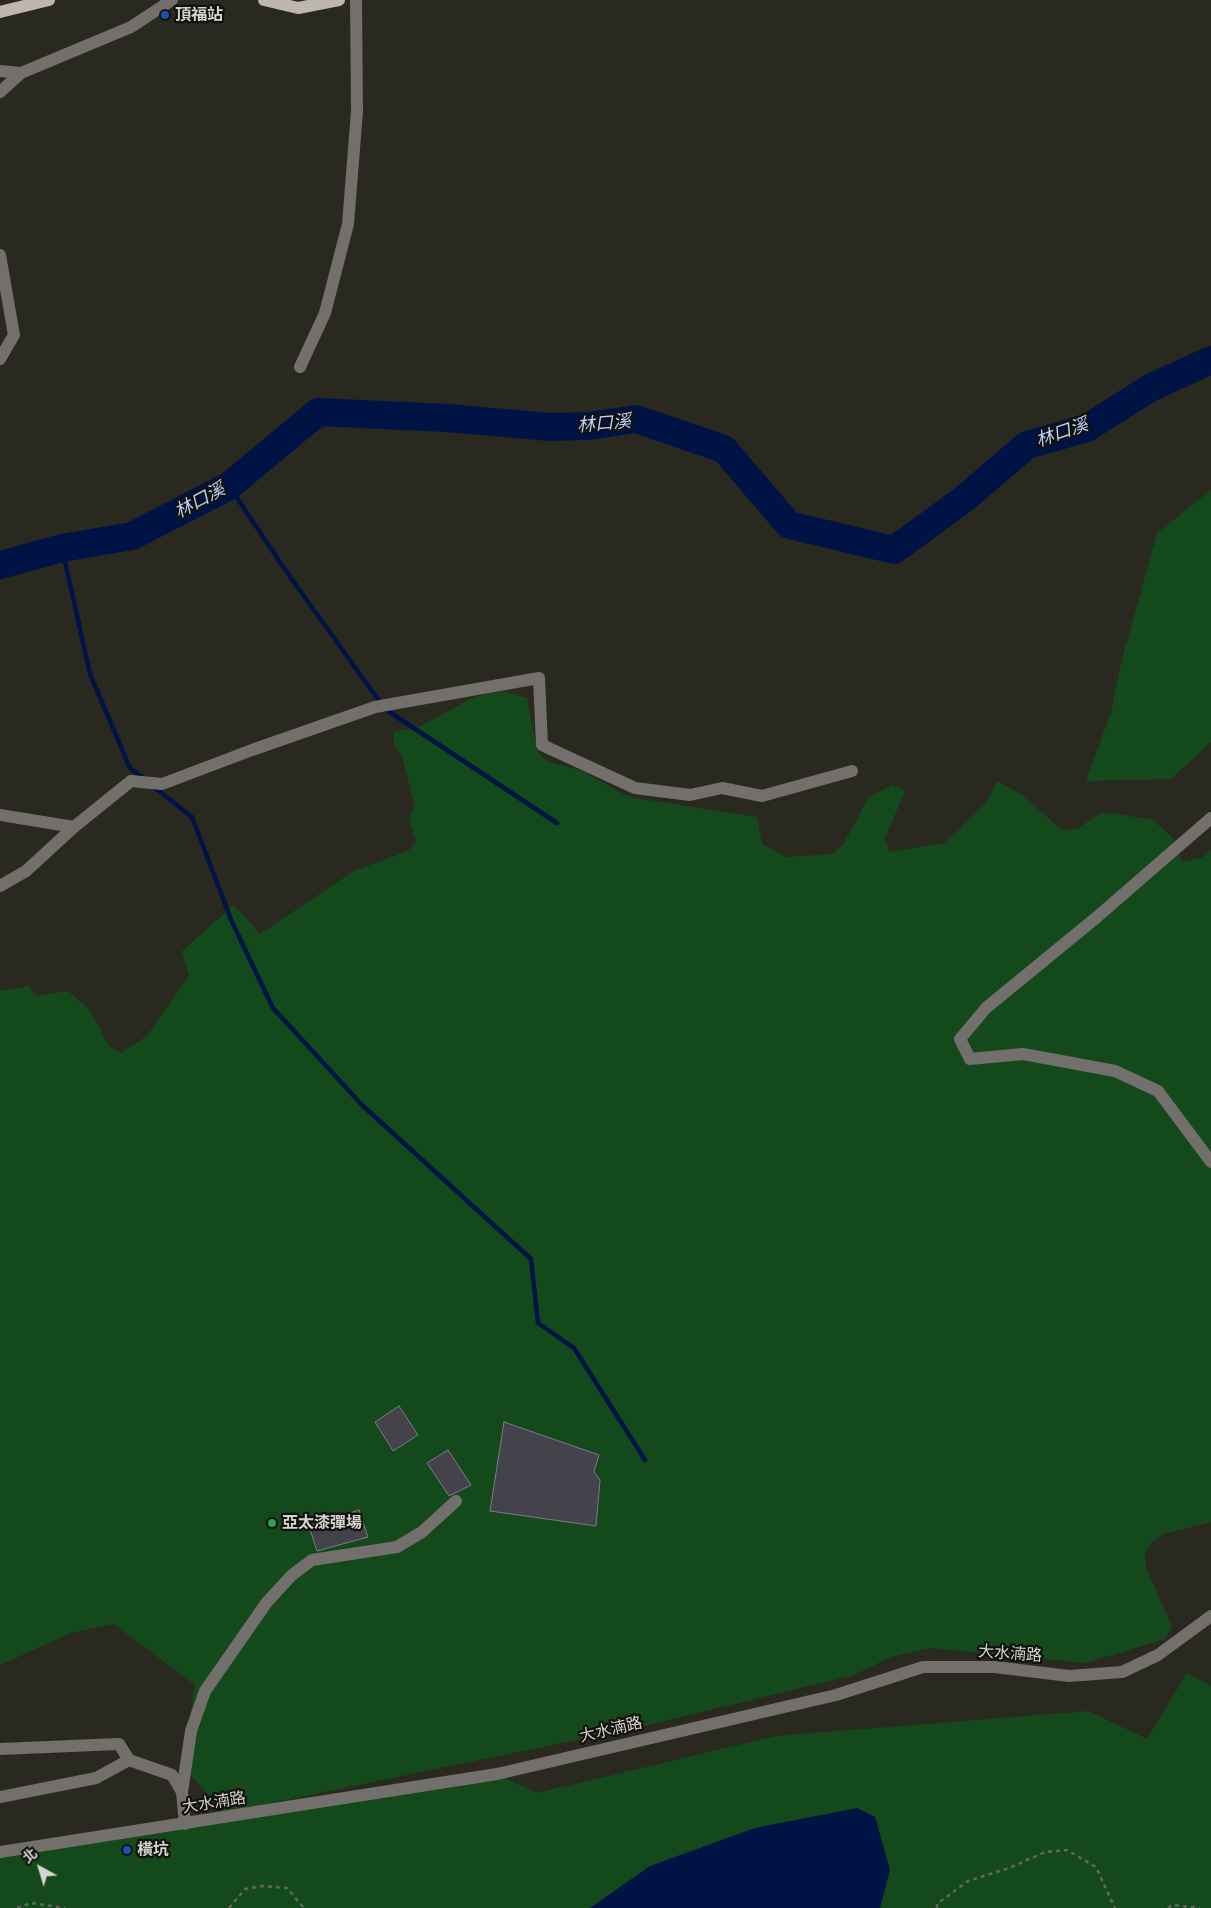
<!DOCTYPE html>
<html>
<head>
<meta charset="utf-8">
<style>
	body { margin:0 }
	#map { position:relative; width:1211px; height:1908px; overflow:hidden; background:#2a2920; font-family:Karla,"Noto Sans TC",sans-serif }
	canvas { display:block }
	.north { position:absolute; left:15px; top:1843px; width:50px; height:50px; -webkit-text-stroke:4px #12110d; paint-order:stroke; rotate:321deg; font-size:14px; font-weight:700; line-height:20px; text-align:center; color:#d5d4cf }
	.north::after { content:''; display:block; margin:auto; width:18px; height:22px; background:#d5d4cf; clip-path:polygon(50% 0,100% 100%,50% 72%,0 100%) }
</style>
</head>
<body>
<div id="map">
<canvas width="1211" height="1908"></canvas>
<div class="north">北</div>
</div>
<script>
const g = document.querySelector('canvas').getContext('2d');
g.lineJoin = 'round';
function fill(path, color) { g.fillStyle = color; g.fill(path, 'evenodd'); }
const shape = rows => new Path2D(rows.map(r => 'M' + r).join(''));
function strokePath(path, color, width, dash) { g.strokeStyle = color; g.lineWidth = width; g.lineCap = dash ? 'butt' : 'round'; g.setLineDash(dash || []); g.stroke(path); }
function drawText(font, color, halo, rows, align = 'center') {
  g.font = font + ' Karla,"Noto Sans TC",sans-serif'; g.lineWidth = 4.5; g.setLineDash([]); g.textBaseline = 'middle'; g.strokeStyle = halo; g.fillStyle = color; for (const [text, x, y, turn = 0] of rows) {
    g.save(); g.translate(x, y); g.rotate((+turn || 0) * Math.PI / 180); g.textAlign = isNaN(turn) ? turn : align; if (halo) g.strokeText(text, 0, 0); g.fillText(text, 0, 0); g.restore();
  }
}
const green = shape([
	[1211,490,1211,742,1171,779,1086,781,1111,712,1122,659,1157,533],
	[502,691,527,698,537,750,546,761,583,771,629,797,757,817,762,844,786,857,832,854,843,845,869,797,892,785,905,791,885,838,889,852,944,843,985,804,997,781,1021,794,1062,830,1077,829,1099,814,1112,813,1153,820,1174,839,1182,862,1201,858,1211,850,1211,1522,1163,1534,1152,1542,1145,1552,1146,1567,1172,1627,1165,1639,1086,1663,930,1648,891,1657,854,1675,644,1726,223,1813,189,1773,187,1734,195,1685,114,1624,71,1633,0,1665,0,991,28,986,38,996,68,991,90,1010,109,1046,121,1053,147,1036,189,976,182,951,234,905,260,934,354,871,408,851,416,841,409,818,415,807,402,756,394,745,394,732,421,726,474,697],
	[1187,1673,1211,1686,1211,1908,0,1908,0,1852,497,1774,537,1793,776,1736,1089,1711,1147,1739]
]);
const water = shape([
	[857,1808,875,1817,890,1870,880,1908,590,1908,650,1866,755,1828]
]);
const stream = shape([
	[229,486,288,574,385,709,557,823],
	[62,548,90,674,130,768,143,778],
	[155,788,192,817,232,922,273,1008,362,1105,531,1259,538,1323,574,1348,645,1460]
]);
const river = shape([
	[0,565,62,548,132,536,229,486,318,412,447,418,550,427,588,426,636,419,724,449,789,525,894,550,964,499,1027,445,1087,428,1150,388,1211,360]
]);
const building = shape([
	[399,1406,418,1435,393,1451,375,1422,399,1406],
	[504,1422,599,1455,594,1472,600,1480,596,1526,490,1511,504,1422],
	[448,1450,471,1485,449,1496,427,1463,448,1450],
	[359,1510,368,1537,317,1551,309,1526,359,1510]
]);
const path = shape([
	[17,1908,31,1903,65,1908],
	[229,1908,245,1889,263,1886,287,1888,304,1908],
	[937,1908,937,1904,968,1881,1009,1868,1045,1852,1067,1850,1096,1867,1115,1908],
	[1168,1908,1172,1905,1200,1908]
]);
const minor = shape([
	[0,71,21,73],
	[0,92,21,73,131,27,172,0],
	[0,255,14,335,0,359],
	[300,367,325,313,348,224,357,111,356,0],
	[0,815,74,827,131,781,162,784,252,750,375,707,539,678,542,745,635,788,690,795,722,788,762,796,852,771],
	[1211,818,1097,917,986,1008,960,1039,970,1059,1023,1054,1115,1071,1158,1091,1211,1162],
	[0,886,26,871,74,827],
	[0,1749,119,1744,129,1760],
	[0,1797,96,1778,129,1760,172,1775,182,1792],
	[185,1824,182,1792,191,1731,205,1691,267,1602,292,1575,312,1560,397,1547,422,1532,456,1501],
	[0,1852,497,1774,836,1695,923,1667,995,1667,1069,1676,1122,1672,1158,1655,1211,1616]
]);
const major = shape([
	[264,0,298,8,339,0],
	[0,12,49,0]
]);
const markers = [
	[165,15,5,"#1a4fb4"],
	[272,1523,5,"#2e9e5b"],
	[127,1850,5,"#1a4fb4"]
];
const poiNames = [
	["頂福站",175,15],
	["亞太漆彈場",282,1523],
	["橫坑",137,1850]
];
const streetNames = [
	["大水湳路",1010,1654,4],
	["大水湳路",611,1730,-13],
	["大水湳路",214,1803,-9]
];
const waterNames = [
	["林口溪",604,424,-5],
	["林口溪",1062,433,-19],
	["林口溪",200,501,-28]
];
fill(green, '#14491c');
fill(water, '#001345');
strokePath(stream, '#001345', 4.5);
strokePath(river, '#001345', 28);
fill(building, '#44424b');
strokePath(building, '#7d7b85', 1);
strokePath(path, '#66655d', 2.5, [4, 4]);
strokePath(minor, '#736f6c', 12);
strokePath(major, '#bfb6b1', 12);
for (const [x, y, r, color] of markers) { const dot = new Path2D(); dot.arc(x, y, r, 0, 2 * Math.PI); g.fillStyle = color; g.fill(dot); strokePath(dot, '#12110d', 2); }
drawText('bold 16px', '#d5d4cf', '#12110d', poiNames, 'left');
drawText('16px', '#d5d4cf', '#12110d', streetNames);
drawText('italic 18px', '#b9d2fa', '#12110d', waterNames);
</script>
</body>
</html>
